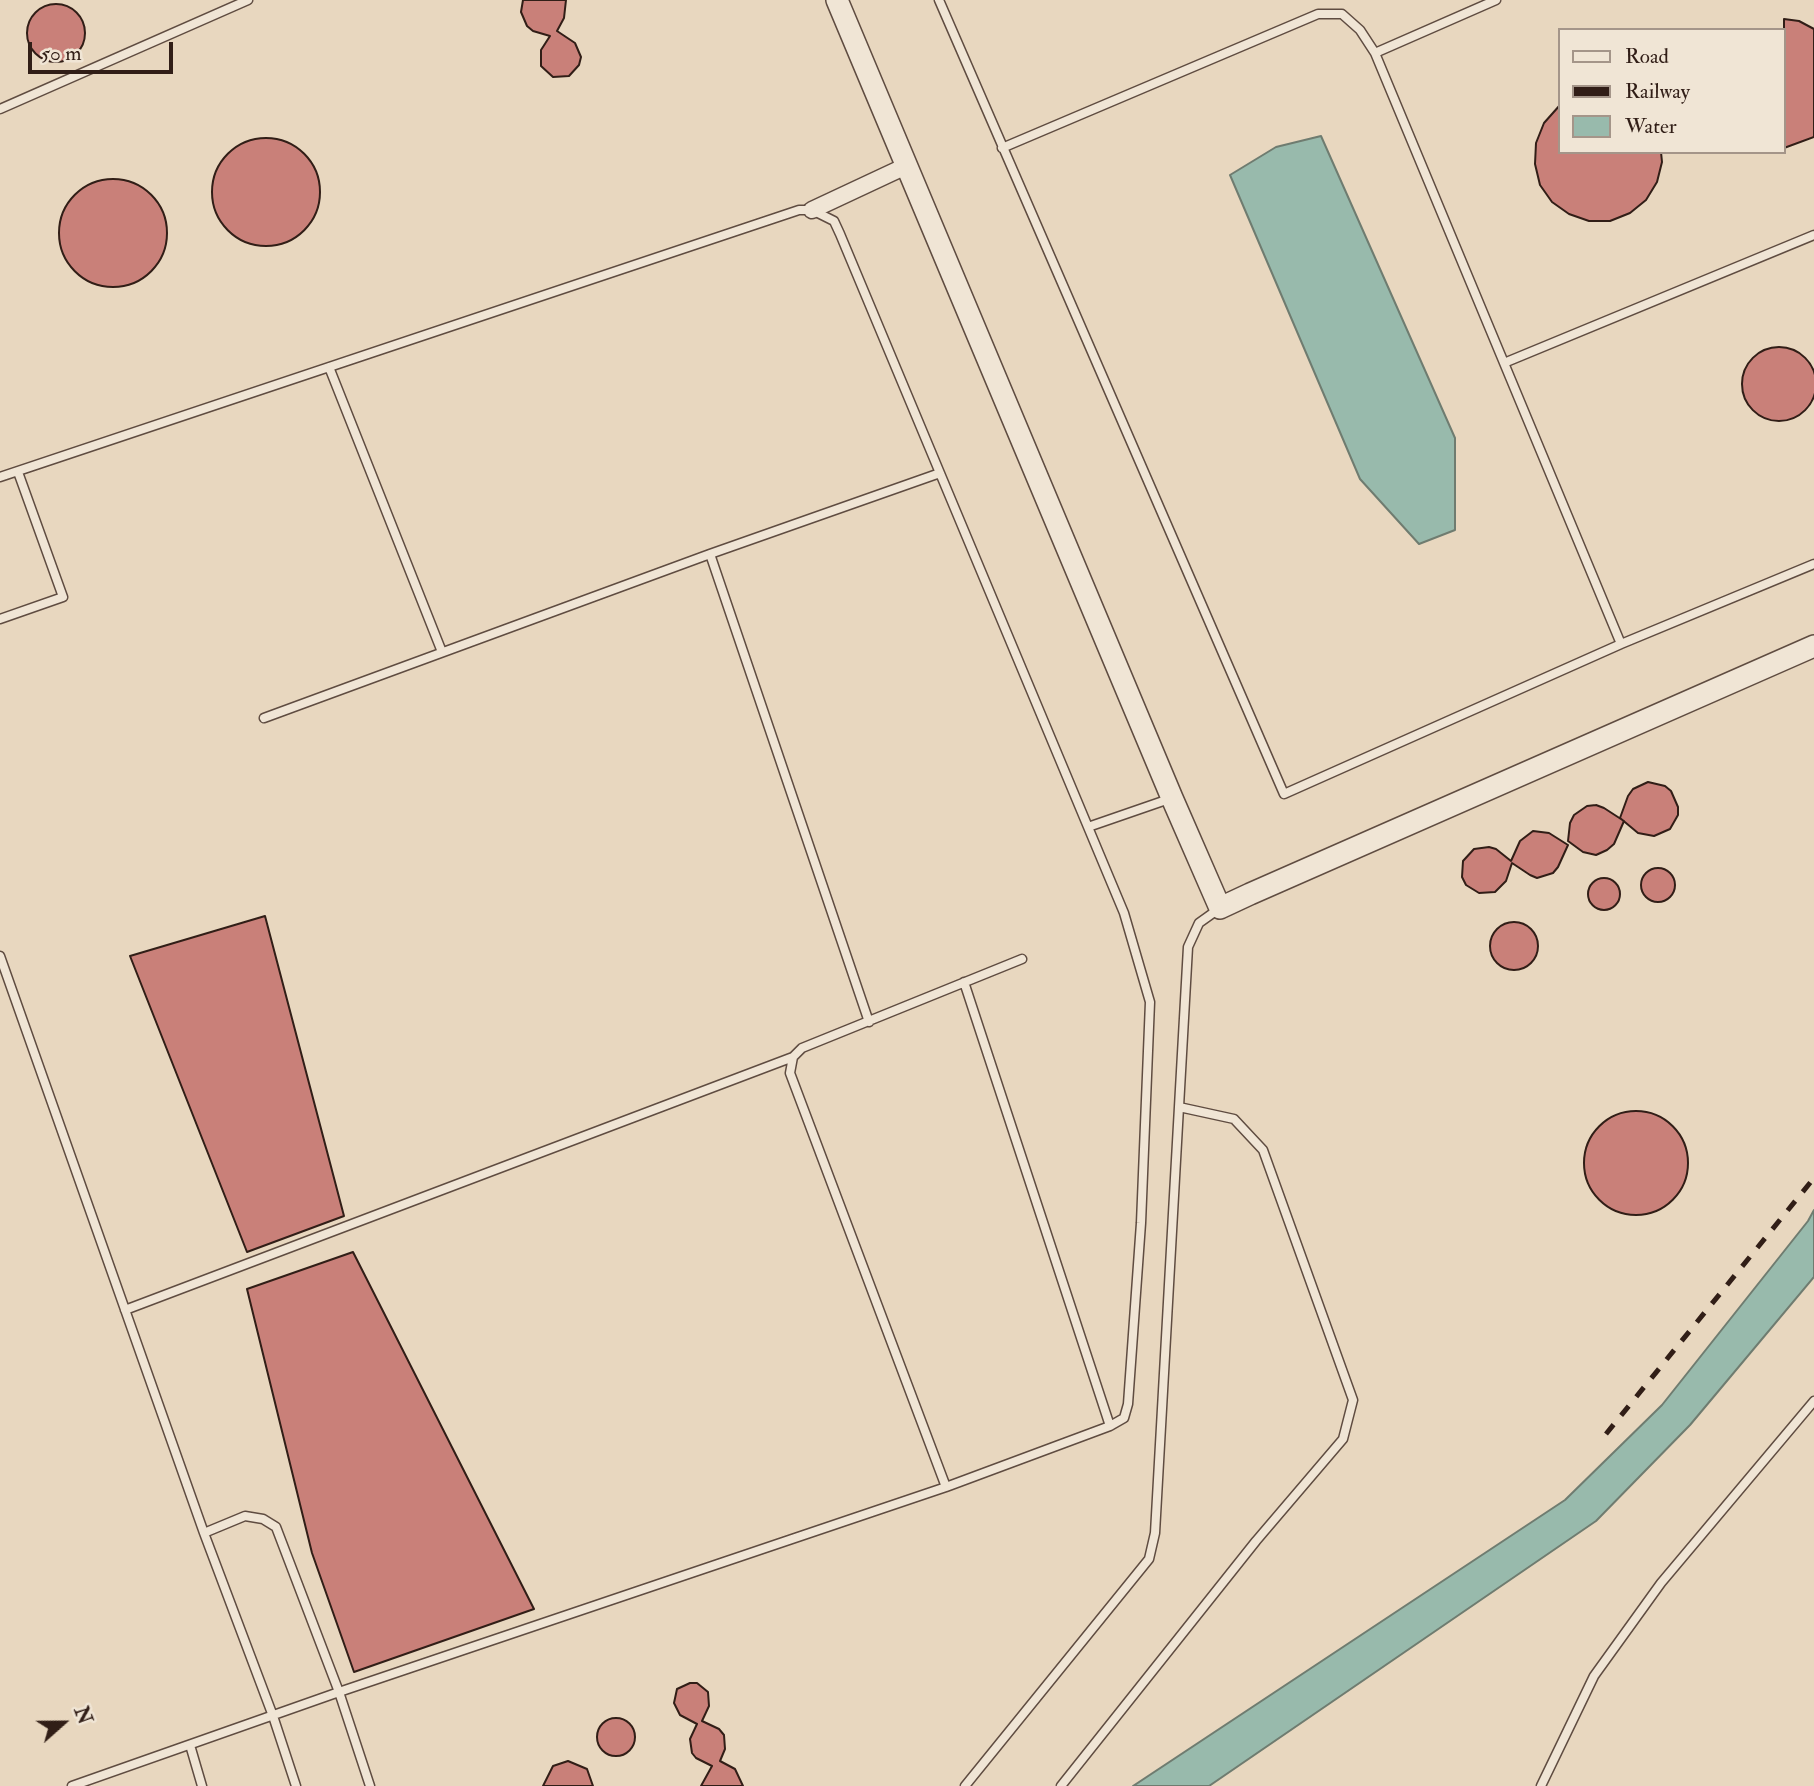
<!DOCTYPE html>
<html>
<head>
<meta charset="utf-8">
<style>
	body { margin:0 }
	#map { position:relative; width:1814px; height:1786px; overflow:hidden; background:#e8d7bf; font-family:"IM FELL Double Pica",serif }
	canvas { display:block }
	.legend { position:absolute; left:1558px; top:28px; width:228px; height:126px; box-sizing:border-box; background:#f0e5d5; border:2px solid #a49589; margin:0; padding:9px 12px; list-style:none; font-size:21px; color:#311e17 }
	.legend li { display:flex; align-items:center; gap:14px; height:35px }
	.legend b { width:35px; border:2px solid #a49589 }
	.north { position:absolute; left:28px; top:1688px; width:70px; height:70px; -webkit-text-stroke:5px #f0e5d5; paint-order:stroke; rotate:69deg; font-size:19px; font-weight:700; line-height:28px; text-align:center; color:#311e17 }
	.north::after { content:''; display:block; margin:auto; width:24px; height:32px; background:#311e17; clip-path:polygon(50% 0,100% 100%,50% 72%,0 100%) }
	.scale { position:absolute; left:28px; top:42px; width:145px; height:32px; box-sizing:border-box; border:4px solid #311e17; border-top:0; padding-left:9px; font-size:21px; line-height:24px; white-space:nowrap; color:#311e17; -webkit-text-stroke:5px #f0e5d5; paint-order:stroke }
</style>
</head>
<body>
<div id="map">
<canvas width="1814" height="1786"></canvas>
<ul class="legend">
<li><b style="height:9px;background:#f0e5d5"></b>Road</li>
<li><b style="height:9px;background:#311e17"></b>Railway</li>
<li><b style="height:19px;background:#98baac"></b>Water</li>
</ul>
<div class="north">N</div>
<div class="scale">50 m</div>
</div>
<script>
const g = document.querySelector('canvas').getContext('2d');
g.lineJoin = 'round';
function fill(path, color) { g.fillStyle = color; g.fill(path, 'evenodd'); }
const shape = rows => new Path2D(rows.map(r => 'M' + r).join(''));
function strokePath(path, color, width, dash) { g.strokeStyle = color; g.lineWidth = width; g.lineCap = dash ? 'butt' : 'round'; g.setLineDash(dash || []); g.stroke(path); }
const water = shape([
	[1321,136,1455,438,1455,530,1419,544,1360,479,1230,175,1276,147,1321,136],
	[1814,1210,1814,1277,1690,1425,1596,1521,1209,1786,1133,1786,1565,1500,1662,1405,1808,1221,1814,1210]
]);
const building = shape([
	[523,0,566,0,564,18,557,31,575,43,581,57,579,65,569,76,553,77,541,66,541,50,550,36,533,31,527,26,521,12,523,0],
	'27 33a29 29 0 1 1 58 0a29 29 0 1 1-58 0Z',
	[1784,19,1799,21,1814,29,1814,137,1784,148,1784,19],
	[1560,105,1560,152,1661,152,1662,162,1657,182,1646,200,1630,213,1610,221,1589,221,1569,214,1552,202,1540,185,1535,164,1536,143,1544,123,1560,105],
	'212 192a54 54 0 1 1 108 0a54 54 0 1 1-108 0Z',
	'59 233a54 54 0 1 1 108 0a54 54 0 1 1-108 0Z',
	'1742 384a37 37 0 1 1 74 0a37 37 0 1 1-74 0Z',
	[1648,782,1665,786,1671,791,1678,807,1678,815,1670,829,1654,836,1638,833,1620,818,1628,796,1633,789,1648,782],
	[1596,805,1604,808,1624,821,1614,844,1607,850,1596,855,1583,852,1568,841,1570,823,1574,815,1587,806,1596,805],
	[1533,831,1549,833,1568,845,1558,867,1553,873,1537,878,1530,875,1512,863,1506,881,1495,892,1479,893,1466,885,1462,877,1463,861,1474,849,1489,847,1496,849,1511,861,1520,841,1533,831],
	'1641 885a17 17 0 1 1 34 0a17 17 0 1 1-34 0Z',
	'1588 894a16 16 0 1 1 32 0a16 16 0 1 1-32 0Z',
	[265,916,344,1216,247,1252,130,956,265,916],
	'1490 946a24 24 0 1 1 48 0a24 24 0 1 1-48 0Z',
	'1584 1163a52 52 0 1 1 104 0a52 52 0 1 1-104 0Z',
	[353,1252,534,1609,354,1672,312,1553,247,1289,353,1252],
	[690,1683,697,1683,708,1692,709,1706,702,1721,719,1729,724,1735,725,1749,720,1761,735,1769,743,1786,701,1786,712,1766,696,1758,692,1753,690,1739,697,1724,680,1715,674,1703,677,1689,690,1683],
	'597 1737a19 19 0 1 1 38 0a19 19 0 1 1-38 0Z',
	[568,1761,587,1769,593,1786,543,1786,553,1766,568,1761]
]);
const service = shape([
	[939,0,1284,794,1621,644,1814,564],
	[1375,53,1621,644],
	[0,109,248,0],
	[1002,148,1318,14,1342,14,1360,30,1375,53,1496,0],
	[1504,363,1814,235],
	[329,367,442,652],
	[0,477,799,210,812,210,834,221,840,234,1088,827,1172,798],
	[710,554,869,1022],
	[0,619,63,597,18,472],
	[264,718,710,554,940,473],
	[0,956,204,1533,273,1716,296,1786],
	[964,982,1110,1426],
	[125,1310,793,1057],
	[946,1487,790,1073,793,1057,802,1048,1022,959],
	[204,1533,245,1516,263,1519,276,1527,339,1692,370,1786],
	[190,1745,202,1786],
	[72,1786,339,1692,946,1487,1110,1426,1124,1418,1128,1404,1141,1223,1150,1002,1124,913,1088,827],
	[965,1786,1149,1559,1155,1533,1188,947,1199,923,1220,908],
	[1061,1786,1256,1541,1343,1439,1353,1400,1263,1150,1234,1119,1179,1107],
	[1541,1786,1594,1676,1661,1583,1814,1401]
]);
const minor = shape([
	[812,210,906,166]
]);
const tertiary = shape([
	[837,0,1172,798,1220,908,1250,894,1814,646]
]);
const rail = shape([
	[1606,1434,1814,1178]
]);
fill(water, '#98baac');
strokePath(water, '#6f7c70', 2);
fill(building, '#c98079');
strokePath(building, '#311e17', 2);
strokePath(service, '#5f4c41', 11);
strokePath(minor, '#5f4c41', 19);
strokePath(tertiary, '#5f4c41', 24);
strokePath(service, '#f0e5d5', 8);
strokePath(minor, '#f0e5d5', 16);
strokePath(tertiary, '#f0e5d5', 21);
strokePath(rail, '#311e17', 5, [12, 12]);
</script>
</body>
</html>
